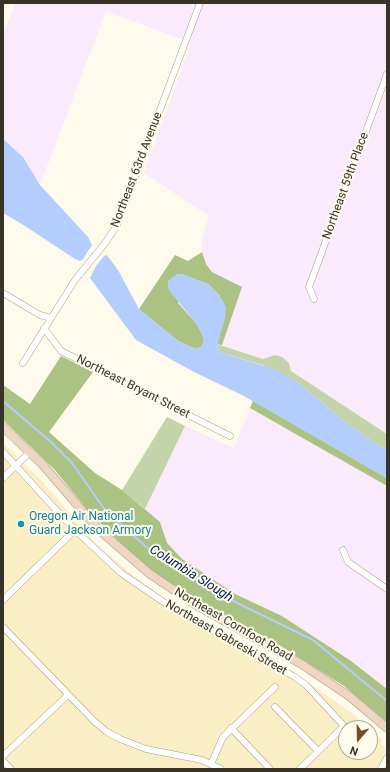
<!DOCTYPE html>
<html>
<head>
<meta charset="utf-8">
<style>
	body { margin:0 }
	#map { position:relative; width:390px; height:772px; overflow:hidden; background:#fefbed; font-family:Roboto,sans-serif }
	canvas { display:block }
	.frame { position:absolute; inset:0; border:4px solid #373326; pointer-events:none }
	.north { position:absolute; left:338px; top:720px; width:40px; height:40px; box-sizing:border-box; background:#fefbed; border:1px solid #aeab9d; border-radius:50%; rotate:200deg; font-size:11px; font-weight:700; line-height:16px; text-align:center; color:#373326 }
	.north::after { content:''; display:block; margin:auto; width:14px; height:18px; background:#724d29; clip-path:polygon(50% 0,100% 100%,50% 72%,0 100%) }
</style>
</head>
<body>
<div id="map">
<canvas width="390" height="772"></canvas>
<div class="frame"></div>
<div class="north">N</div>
</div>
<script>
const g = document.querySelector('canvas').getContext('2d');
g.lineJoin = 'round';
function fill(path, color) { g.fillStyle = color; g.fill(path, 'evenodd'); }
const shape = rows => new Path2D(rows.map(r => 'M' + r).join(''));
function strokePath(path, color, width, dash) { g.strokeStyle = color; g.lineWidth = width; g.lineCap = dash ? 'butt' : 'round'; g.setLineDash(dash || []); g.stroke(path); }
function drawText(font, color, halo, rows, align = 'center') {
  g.font = font + ' Roboto,sans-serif'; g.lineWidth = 4; g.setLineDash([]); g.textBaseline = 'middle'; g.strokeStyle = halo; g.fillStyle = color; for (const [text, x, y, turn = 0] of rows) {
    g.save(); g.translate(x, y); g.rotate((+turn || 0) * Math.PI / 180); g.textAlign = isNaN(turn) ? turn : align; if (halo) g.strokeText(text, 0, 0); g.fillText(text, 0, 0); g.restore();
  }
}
const industrial = shape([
	[15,3,387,3,387,434,291,371,289,363,268,357,263,359,222,345,242,287,212,272,206,264,202,252,202,239,209,216,144,173,191,43,106,11,40,185,23,157,3,139,3,35],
	[250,408,387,486,387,689,351,661,282,616,235,594,182,559,167,543,160,522,145,509,185,426,234,448]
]);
const built = shape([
	[3,443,43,482,95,543,140,581,175,606,294,673,352,713,369,728,346,728,346,752,370,752,370,729,382,739,381,744,387,750,387,769,3,769]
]);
const green = shape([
	[217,344,263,359,275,355,282,357,289,363,291,371,387,434,387,451,349,425,300,384,263,365,219,352],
	[167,417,185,426,145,509,122,490]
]);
const forest = shape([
	[202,252,206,264,212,272,242,287,222,345,217,344,220,335,220,296,208,284,182,274,178,303,196,323,202,334,204,340,202,346,196,349,178,341,139,309,175,255,188,261],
	[61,356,93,372,49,432,95,473,122,490,160,522,167,543,182,559,235,594,282,616,351,661,387,689,387,722,344,686,273,641,214,610,171,585,133,555,90,513,54,469,3,420,3,385,30,404],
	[253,401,387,478,387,486,250,408]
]);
const water = shape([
	[3,139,23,157,40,185,88,237,92,245,83,259,80,261,75,259,25,226,3,213],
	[107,255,118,270,139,309,178,341,196,349,202,346,204,340,202,334,196,323,171,293,168,288,168,281,177,274,182,274,208,284,220,296,226,307,225,319,217,345,219,352,275,369,300,384,349,425,387,451,387,478,242,395,194,372,136,340,90,278,96,266,104,256]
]);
const stream = shape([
	[3,401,51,442,72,463,105,510,151,551,169,564,225,597,313,640,387,701]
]);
const street = shape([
	[3,293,40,315,51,318],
	[314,299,309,287,387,74],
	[44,328,61,351,230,436],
	[23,363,75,280,106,242,117,225,200,3],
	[3,452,71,526,121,573,165,603,295,677,306,685,344,726,300,769],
	[3,478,30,452],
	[343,550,348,562,387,589],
	[3,600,75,530],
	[3,627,95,722,107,732,120,739,146,749,202,760,221,769],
	[275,707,318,751],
	[231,728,270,769],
	[3,756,68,695],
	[3,761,11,769],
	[211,764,223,737,275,687],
	[381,769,387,758]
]);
const secondary = shape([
	[3,427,42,464,98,529,150,574,196,605,303,665,349,696,387,728]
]);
const markers = [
	[21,524,4,"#0f9aa8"]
];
const streetNames = [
	["Northeast 63rd Avenue",137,170,-69],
	["Northeast 59th Place",346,186,-70],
	["Northeast Bryant Street",133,387,27],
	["Northeast Cornfoot Road",233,625,30],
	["Northeast Gabreski Street",226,638,30]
];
const cultureNames = [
	["Oregon Air National",29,517],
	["Guard Jackson Armory",29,531]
];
const waterNames = [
	["Columbia Slough",191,574,32]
];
fill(industrial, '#faeafd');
fill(built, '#faefc4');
fill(green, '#c3d3aa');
fill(forest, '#aac282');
fill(water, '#b3cdfc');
strokePath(stream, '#b3cdfc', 2);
strokePath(street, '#aaa181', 7);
strokePath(secondary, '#aaa181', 9);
strokePath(street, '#fff', 6);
strokePath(secondary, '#eed6c3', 8);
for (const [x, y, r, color] of markers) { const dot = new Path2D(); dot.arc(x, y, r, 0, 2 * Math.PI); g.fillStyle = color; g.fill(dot); strokePath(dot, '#fefbed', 1.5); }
drawText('12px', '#373326', '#fefbed', streetNames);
drawText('12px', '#0d838f', '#fefbed', cultureNames, 'left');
drawText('italic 13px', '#052163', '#fefbed', waterNames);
</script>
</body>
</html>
